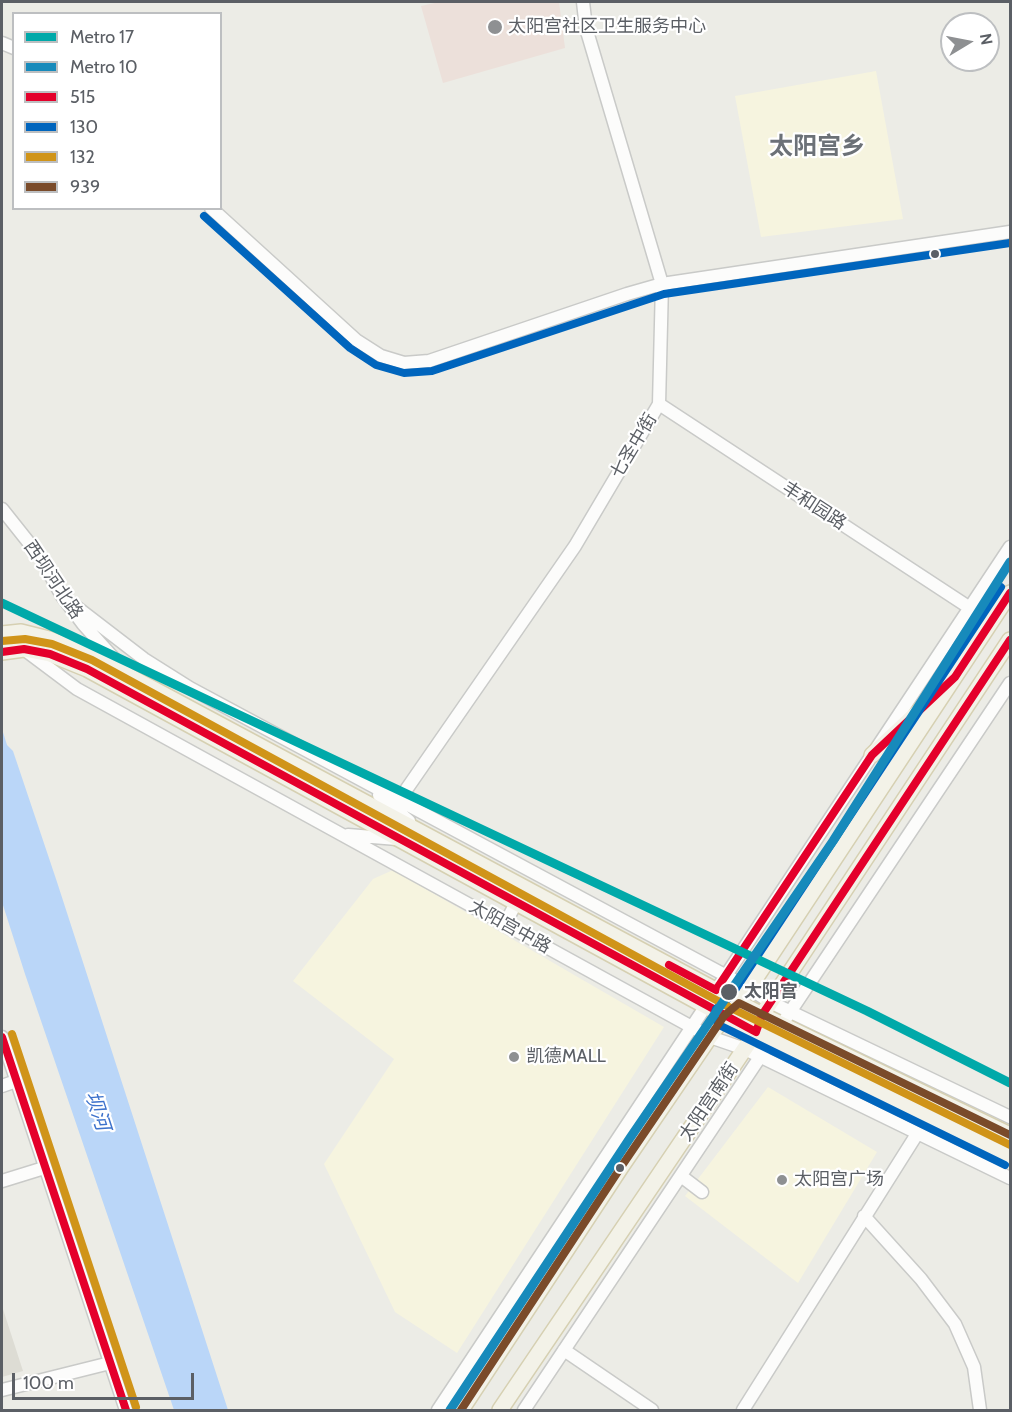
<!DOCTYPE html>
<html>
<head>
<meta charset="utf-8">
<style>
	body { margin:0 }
	#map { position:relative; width:1012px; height:1412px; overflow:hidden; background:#ecece6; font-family:Cabin,sans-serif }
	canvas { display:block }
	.frame { position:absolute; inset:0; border:3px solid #5b5f65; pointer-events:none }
	.legend { position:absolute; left:12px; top:12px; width:210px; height:198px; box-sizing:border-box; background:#fff; border:2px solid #bdbfc1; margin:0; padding:8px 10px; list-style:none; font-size:18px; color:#5b5f65 }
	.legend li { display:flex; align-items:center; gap:12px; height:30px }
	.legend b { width:30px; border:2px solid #bdbfc1 }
	.north { position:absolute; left:940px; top:12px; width:60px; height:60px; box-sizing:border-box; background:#fff; border:2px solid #bdbfc1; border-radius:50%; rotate:80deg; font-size:16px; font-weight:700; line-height:24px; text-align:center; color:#5b5f65 }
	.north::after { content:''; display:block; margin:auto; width:21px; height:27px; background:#8e9092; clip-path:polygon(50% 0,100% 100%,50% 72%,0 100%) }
	.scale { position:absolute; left:12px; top:1373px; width:182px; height:27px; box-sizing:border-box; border:3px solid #5b5f65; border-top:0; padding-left:8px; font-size:18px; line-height:21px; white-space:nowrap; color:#5b5f65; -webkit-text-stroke:4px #fff; paint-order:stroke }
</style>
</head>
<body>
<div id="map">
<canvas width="1012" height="1412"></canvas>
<div class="frame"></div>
<ul class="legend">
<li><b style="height:8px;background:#00a9a9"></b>Metro 17</li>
<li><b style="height:8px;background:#178abb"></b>Metro 10</li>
<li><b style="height:8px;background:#e4002b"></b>515</li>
<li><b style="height:8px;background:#0065bd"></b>130</li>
<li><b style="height:8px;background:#d09419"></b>132</li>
<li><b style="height:8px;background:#7a4b2a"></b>939</li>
</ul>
<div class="north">N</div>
<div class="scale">100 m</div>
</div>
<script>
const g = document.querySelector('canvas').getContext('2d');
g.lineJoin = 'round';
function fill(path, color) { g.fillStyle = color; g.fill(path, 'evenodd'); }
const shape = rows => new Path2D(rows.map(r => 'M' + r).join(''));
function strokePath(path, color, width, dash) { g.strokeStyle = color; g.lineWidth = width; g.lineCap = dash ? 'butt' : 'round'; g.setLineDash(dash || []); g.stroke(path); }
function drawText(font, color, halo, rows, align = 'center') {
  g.font = font + ' Cabin,"Noto Sans SC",sans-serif'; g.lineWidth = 4.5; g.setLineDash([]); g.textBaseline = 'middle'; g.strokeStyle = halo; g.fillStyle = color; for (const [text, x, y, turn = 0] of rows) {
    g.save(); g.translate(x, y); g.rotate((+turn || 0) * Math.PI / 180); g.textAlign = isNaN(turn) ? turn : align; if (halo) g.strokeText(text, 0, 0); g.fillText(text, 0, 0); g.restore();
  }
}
const commercial = shape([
	[876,71,903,219,761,237,735,96],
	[393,870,664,1027,457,1353,395,1312,324,1164,394,1059,293,981,373,879],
	[768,1087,877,1152,798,1283,685,1196]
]);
const education = shape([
	[2,1306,23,1371,2,1377]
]);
const medical = shape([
	[439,2,559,2,565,48,443,83,421,6]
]);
const water = shape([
	[2,729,7,745,13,751,57,882,228,1410,174,1410,25,974,2,902]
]);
const minor = shape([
	[2,43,14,48],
	[211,208,356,340,381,356,404,363,429,361,627,294,662,284,1010,232],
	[659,404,970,608],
	[2,509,41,558,62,596,83,624,126,672],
	[62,596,144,659,190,688,749,988,770,1002,1010,1117],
	[25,650,77,689,710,1037,745,1049,1010,1178],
	[379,795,409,821],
	[399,800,575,546,659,404,662,284,586,28,583,2],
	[348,835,397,839],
	[505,924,516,903],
	[2,1037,126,1410],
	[2,1086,16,1081],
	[681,1176,702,1192],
	[2,1181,44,1168],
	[864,1216,921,1279,955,1324,974,1367,980,1410],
	[564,1350,652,1410],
	[2,1390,110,1363],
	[438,1410,1010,547],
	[524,1410,1010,683],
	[743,1410,917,1134]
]);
const major = shape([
	[2,634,21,632,49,639,88,654,762,1015,1010,1135],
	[2,652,24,649,50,654,87,669,724,1016,1010,1156],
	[872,755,935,696],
	[461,1410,621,1167,724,1016,739,1003,749,988,1010,593],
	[500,1410,756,1032,762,1015,1010,640]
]);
const bus1 = shape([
	[2,652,24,649,50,654,87,669,756,1032,762,1015,1010,640],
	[669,965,716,990,872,755,955,677,1010,593],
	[2,1037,126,1410]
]);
const bus2 = shape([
	[204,216,350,348,376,365,404,373,432,371,664,294,1010,243],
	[1001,587,731,996,716,1009,714,1016,719,1025,1005,1165]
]);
const bus3 = shape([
	[2,641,25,639,52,644,92,660,729,1007,1010,1145],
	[12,1034,136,1407]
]);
const bus4 = shape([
	[461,1410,621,1167,724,1016,739,1003,1010,1135]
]);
const metro1 = shape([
	[2,603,867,1011,1010,1083]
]);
const metro2 = shape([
	[450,1410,630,1138,833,841,1010,562]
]);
const markers = [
	[495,27,8,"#8e9092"],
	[935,254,5,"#5b5f65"],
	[729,992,9,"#5b5f65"],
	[514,1057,6,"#8e9092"],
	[620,1168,5,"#5b5f65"],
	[782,1180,6,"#8e9092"]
];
const poiNames = [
	["太阳宫社区卫生服务中心",508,27],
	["凯德MALL",526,1057],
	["太阳宫广场",794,1180]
];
const streetNames = [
	["七圣中街",634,446,-59],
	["丰和园路",814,506,33],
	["西坝河北路",53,580,56],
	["太阳宫中路",510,927,29],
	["太阳宫南街",709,1102,-56]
];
const stopNames = [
	["太阳宫",744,992]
];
const waterNames = [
	["坝河",97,1111,72]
];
const districtNames = [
	["太阳宫乡",817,147]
];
fill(commercial, '#f6f4df');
fill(education, '#dddcd4');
fill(medical, '#ece0da');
fill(water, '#bad6f8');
strokePath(minor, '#c9cac8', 15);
strokePath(major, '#d6d0b2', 18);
strokePath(minor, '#fcfcfb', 12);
strokePath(major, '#f3f2e8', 15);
strokePath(bus1, '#e4002b', 8);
strokePath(bus2, '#0065bd', 8);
strokePath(bus3, '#d09419', 8);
strokePath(bus4, '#7a4b2a', 8);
strokePath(metro1, '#00a9a9', 9);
strokePath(metro2, '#178abb', 9);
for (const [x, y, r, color] of markers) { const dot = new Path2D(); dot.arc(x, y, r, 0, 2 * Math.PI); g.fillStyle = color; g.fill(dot); strokePath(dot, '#fff', 2); }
drawText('18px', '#5b5f65', '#fff', poiNames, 'left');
drawText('18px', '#5b5f65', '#fff', streetNames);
drawText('bold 18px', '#5b5f65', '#fff', stopNames, 'left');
drawText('italic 20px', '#3d72cc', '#fff', waterNames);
drawText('bold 24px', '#6c7177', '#fff', districtNames);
</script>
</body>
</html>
